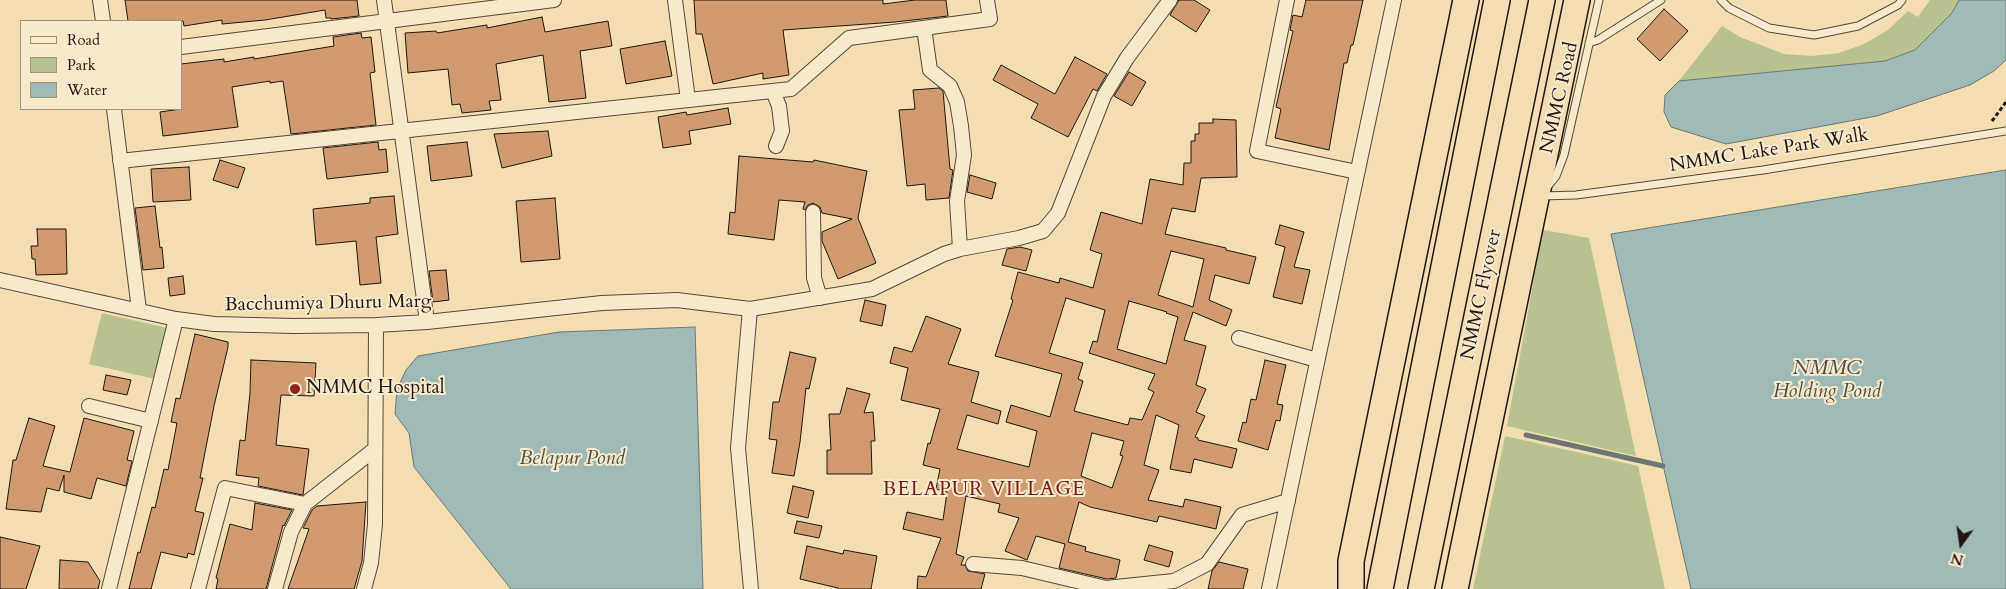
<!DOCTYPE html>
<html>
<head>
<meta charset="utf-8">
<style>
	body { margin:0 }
	#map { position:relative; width:2006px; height:589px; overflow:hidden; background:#f2deb1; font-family:Cardo,serif }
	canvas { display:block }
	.legend { position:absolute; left:20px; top:20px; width:162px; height:90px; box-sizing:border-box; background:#f7eacc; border:1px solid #a19681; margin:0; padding:6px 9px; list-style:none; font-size:15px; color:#211710 }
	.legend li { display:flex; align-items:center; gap:10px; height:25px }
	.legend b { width:25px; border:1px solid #a19681 }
	.north { position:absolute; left:1936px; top:519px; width:50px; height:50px; -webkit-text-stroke:4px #f7eacc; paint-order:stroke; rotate:194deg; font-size:14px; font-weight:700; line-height:20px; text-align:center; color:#211710 }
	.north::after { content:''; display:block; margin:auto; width:18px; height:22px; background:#211710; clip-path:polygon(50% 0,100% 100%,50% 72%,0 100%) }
</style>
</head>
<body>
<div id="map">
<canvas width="2006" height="589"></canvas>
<ul class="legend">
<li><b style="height:6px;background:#f7eacc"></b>Road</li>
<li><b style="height:14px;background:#b7c28e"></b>Park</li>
<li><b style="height:14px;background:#a0b9b7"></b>Water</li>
</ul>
<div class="north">N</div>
</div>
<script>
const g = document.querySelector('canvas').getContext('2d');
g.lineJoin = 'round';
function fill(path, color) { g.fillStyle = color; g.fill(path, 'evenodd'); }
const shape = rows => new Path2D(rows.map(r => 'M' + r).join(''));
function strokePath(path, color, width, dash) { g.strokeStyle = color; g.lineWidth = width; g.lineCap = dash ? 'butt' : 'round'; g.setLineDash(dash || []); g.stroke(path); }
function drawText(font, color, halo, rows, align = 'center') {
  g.font = font + ' Cardo,serif'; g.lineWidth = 4; g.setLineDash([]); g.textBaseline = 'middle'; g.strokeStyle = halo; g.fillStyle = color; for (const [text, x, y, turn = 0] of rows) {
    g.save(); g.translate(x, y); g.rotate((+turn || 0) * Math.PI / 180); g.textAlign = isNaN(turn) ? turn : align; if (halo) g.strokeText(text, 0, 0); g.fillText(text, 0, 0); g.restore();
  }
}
const green = shape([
	[1930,0,1959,0,1952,13,1915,50,1885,61,1679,81,1722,26,1740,37,1784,54,1812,56,1839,53,1864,44,1888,30,1908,11,1918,17],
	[1543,230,1589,238,1636,456,1507,426],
	[102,313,167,328,155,379,89,364],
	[1505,436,1638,466,1665,589,1473,589]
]);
const water = shape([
	[1959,0,2006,0,2006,60,1994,71,1970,85,1877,116,1726,144,1671,127,1664,112,1665,95,1679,81,1885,61,1915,50,1952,13,1959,0],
	[2006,170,2006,589,1691,589,1611,234,2006,170],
	[695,327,703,589,511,589,414,467,409,433,395,414,397,389,406,370,418,356,559,332,695,327]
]);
const stream = shape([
	[1526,435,1663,466]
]);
const building = shape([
	[125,0,357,0,359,16,331,19,331,18,326,18,325,10,265,20,222,24,222,20,184,26,183,21,128,21,125,0],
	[694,0,883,0,883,4,915,0,946,0,948,16,895,22,783,30,789,75,763,79,763,73,713,84,702,34,696,34,694,0],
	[1179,0,1194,0,1210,10,1196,32,1170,15,1179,0],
	[1306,0,1363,0,1353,45,1351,45,1347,63,1344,63,1329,150,1275,138,1281,109,1276,107,1293,31,1290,30,1293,15,1302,17,1306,0],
	[1664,9,1688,31,1660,61,1637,39,1664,9],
	[542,17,545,32,608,21,612,46,580,51,586,98,549,102,543,55,496,64,501,100,489,101,491,110,462,113,460,104,452,105,448,69,408,73,405,33,436,31,437,33,487,25,487,28,542,17],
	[361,33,362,38,371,37,375,72,370,73,376,125,291,134,283,81,270,83,270,81,232,87,238,127,163,136,160,112,181,109,181,64,224,59,224,62,254,57,254,59,334,46,333,37,361,33],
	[665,41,672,76,626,84,620,49,665,41],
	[1075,57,1107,74,1097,91,1093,89,1068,137,1031,118,1038,104,993,80,1001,65,1055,94,1075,57],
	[1129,72,1146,82,1132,106,1114,96,1129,72],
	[939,88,943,91,950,169,953,170,949,198,926,200,925,184,907,186,899,110,915,109,913,90,939,88],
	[728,108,731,124,689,131,691,144,663,148,658,117,686,112,687,115,728,108],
	[1213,119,1236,120,1237,177,1201,178,1195,212,1172,208,1165,234,1226,248,1226,250,1256,257,1249,284,1215,275,1209,300,1232,310,1226,326,1193,312,1184,340,1206,346,1196,385,1206,389,1196,412,1205,416,1195,437,1198,438,1198,440,1237,449,1232,468,1194,459,1191,473,1170,469,1179,425,1156,415,1144,465,1159,470,1148,500,1183,507,1185,499,1221,507,1216,529,1159,516,1157,522,1090,507,1079,502,1068,542,1086,547,1085,551,1120,560,1116,578,1107,579,1059,568,1065,544,1036,536,1027,560,1005,551,1019,518,998,512,1000,504,966,496,956,554,964,557,961,565,965,565,968,571,985,574,981,589,917,589,918,576,926,577,941,538,903,529,907,512,943,520,947,492,936,489,940,469,923,465,928,443,930,444,940,409,901,400,908,368,890,363,894,347,912,352,926,316,961,329,948,364,979,372,971,402,1001,411,998,424,967,415,957,449,1029,467,1037,431,1006,422,1011,405,1050,417,1062,374,995,356,1013,300,1011,299,1018,272,1059,283,1060,278,1093,288,1102,254,1090,250,1101,212,1142,224,1150,179,1183,185,1184,163,1191,163,1191,141,1195,141,1195,134,1199,134,1199,123,1213,123,1213,119],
	[1171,251,1204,259,1193,307,1158,295,1171,251],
	[1066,298,1105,310,1097,342,1093,341,1089,353,1155,374,1148,389,1154,392,1142,420,1130,418,1128,425,1074,411,1083,381,1078,379,1083,363,1049,353,1066,298],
	[1129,301,1167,312,1166,313,1178,317,1166,364,1117,349,1129,301],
	[1092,433,1124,441,1120,455,1123,456,1112,488,1081,476,1092,433],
	[548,131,552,156,502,168,494,134,548,131],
	[378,142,379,150,386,149,388,172,327,179,323,148,378,142],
	[467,142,472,176,431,181,427,146,467,142],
	[739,156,813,162,814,160,867,171,858,218,876,263,838,279,822,241,822,232,852,219,822,213,820,207,813,203,808,205,805,210,803,209,805,202,779,200,774,240,728,234,730,212,735,213,739,156],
	[220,160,245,168,238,188,213,180,220,160],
	[189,167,191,200,153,202,151,169,189,167],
	[970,175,996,183,992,199,967,192,970,175],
	[394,196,398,234,376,237,381,283,360,285,356,241,316,245,313,209,370,203,370,198,394,196],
	[555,198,560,259,521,262,516,201,555,198],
	[155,206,160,248,162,247,164,268,143,270,135,208,155,206],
	[1280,225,1304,232,1294,267,1310,270,1302,304,1273,297,1285,247,1275,244,1280,225],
	[37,229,66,229,67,274,36,275,35,259,32,259,31,246,38,246,37,229],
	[1020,247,1032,250,1026,271,1002,265,1007,249,1020,247],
	[446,270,449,300,433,302,429,271,446,270],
	[183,276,185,294,170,296,168,278,183,276],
	[865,300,886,305,882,326,860,321,865,300],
	[195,334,228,342,228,347,214,406,200,478,203,478,195,511,204,513,194,555,188,553,187,558,161,552,151,589,129,589,138,552,140,553,152,507,155,508,164,469,168,470,177,423,171,422,176,398,180,399,195,334],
	[790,352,816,358,809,389,806,388,800,442,794,476,772,473,777,440,769,439,773,402,779,402,790,352],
	[251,360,316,363,314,396,281,395,276,445,309,449,303,495,258,486,259,478,236,475,240,440,245,441,250,393,251,360],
	[1265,360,1286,365,1277,404,1283,405,1280,421,1276,420,1268,450,1238,441,1243,422,1246,423,1251,399,1256,400,1265,360],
	[106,375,131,380,127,395,103,390,106,375],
	[847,388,870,394,864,413,873,412,875,441,871,441,872,474,827,474,827,450,831,450,829,414,840,414,847,388],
	[29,418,55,426,43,466,70,472,84,418,134,431,127,460,132,461,126,486,97,478,91,499,64,492,64,475,59,491,47,488,41,512,6,509,13,460,16,460,29,418],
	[793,486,814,491,808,518,787,513,793,486],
	[366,502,362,561,354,589,288,589,309,529,303,528,312,510,317,506,366,502],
	[255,503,292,510,284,526,283,525,266,589,216,589,218,579,216,578,230,524,252,530,255,503],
	[797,521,822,526,819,538,794,533,797,521],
	[0,537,40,546,26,589,0,589,0,537],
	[1149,545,1173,552,1169,567,1144,560,1149,545],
	[807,546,843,554,844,550,877,556,871,589,838,589,838,588,800,579,807,546],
	[60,560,88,562,100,581,98,589,59,589,60,560],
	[1219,562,1248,569,1243,589,1208,589,1212,571,1219,562]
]);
const path = shape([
	[1992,121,2006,102]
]);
const lane = shape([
	[1721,0,1729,8,1769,28,1814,35,1858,26,1898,5,1902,0],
	[1589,43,1598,40,1661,0],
	[1545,190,1556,176,1564,155,1599,0],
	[1542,196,1576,195,1763,170,2006,131]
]);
const street = shape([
	[100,0,103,21],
	[384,0,427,322],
	[675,0,688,100],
	[1287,0,1257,151,1357,172],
	[924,28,930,70,950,86,957,102,961,126,964,155,957,201,960,249],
	[181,47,554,0],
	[773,91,779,106,782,131,776,146],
	[114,109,139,310],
	[120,161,791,89,849,38,990,19,987,0],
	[813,212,814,278,820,298],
	[0,280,176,319,214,324,294,326,376,325,427,322,602,303,677,300,750,309,872,289,944,254,960,249,1019,238,1043,231,1058,213,1104,96,1127,58,1170,0],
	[750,309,738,448,751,589],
	[1239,338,1317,360],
	[89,406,151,421],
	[973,564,1022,568,1106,588,1174,581,1207,564,1242,515,1288,501],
	[109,589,176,319],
	[198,589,225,488,305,504],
	[275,589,291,532,305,504,375,449],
	[364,589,371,563,375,524,376,325],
	[1269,589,1394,0]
]);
const highway = shape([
	[1351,589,1351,561,1466,0],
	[1380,589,1497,0],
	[1421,589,1542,0],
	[1455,589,1577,0]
]);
const markers = [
	[295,389,6,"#8f2418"]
];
const streetNames = [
	["NMMC Road",1560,98,-77],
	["NMMC Lake Park Walk",1769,151,-9],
	["NMMC Flyover",1482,295,-78],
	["Bacchumiya Dhuru Marg",328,304,-1]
];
const poiNames = [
	["NMMC Hospital",306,389]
];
const waterNames = [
	["NMMC",1827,369],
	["Holding Pond",1827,392],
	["Belapur Pond",572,459]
];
const neighbourhoodNames = [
	["BELAPUR VILLAGE",984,490]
];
fill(green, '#b7c28e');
fill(water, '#a0b9b7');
strokePath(water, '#6d7874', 1);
strokePath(stream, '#6d7874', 5);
fill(building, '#d29b6f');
strokePath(building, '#211710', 1);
strokePath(lane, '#554938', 9);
strokePath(street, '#554938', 16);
strokePath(highway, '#211710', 28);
strokePath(path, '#211710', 3, [4, 2.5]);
strokePath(lane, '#f7eacc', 7);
strokePath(street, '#f7eacc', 14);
strokePath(highway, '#f2deb1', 25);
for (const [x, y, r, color] of markers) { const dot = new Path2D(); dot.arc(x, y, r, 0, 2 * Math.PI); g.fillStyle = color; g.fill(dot); strokePath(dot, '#f7eacc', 2); }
drawText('19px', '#211710', '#f7eacc', streetNames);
drawText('19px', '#211710', '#f7eacc', poiNames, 'left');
drawText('italic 20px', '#4d504a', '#f7eacc', waterNames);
g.letterSpacing = '1px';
drawText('20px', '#7a1f14', '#f7eacc', neighbourhoodNames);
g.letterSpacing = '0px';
</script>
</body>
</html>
